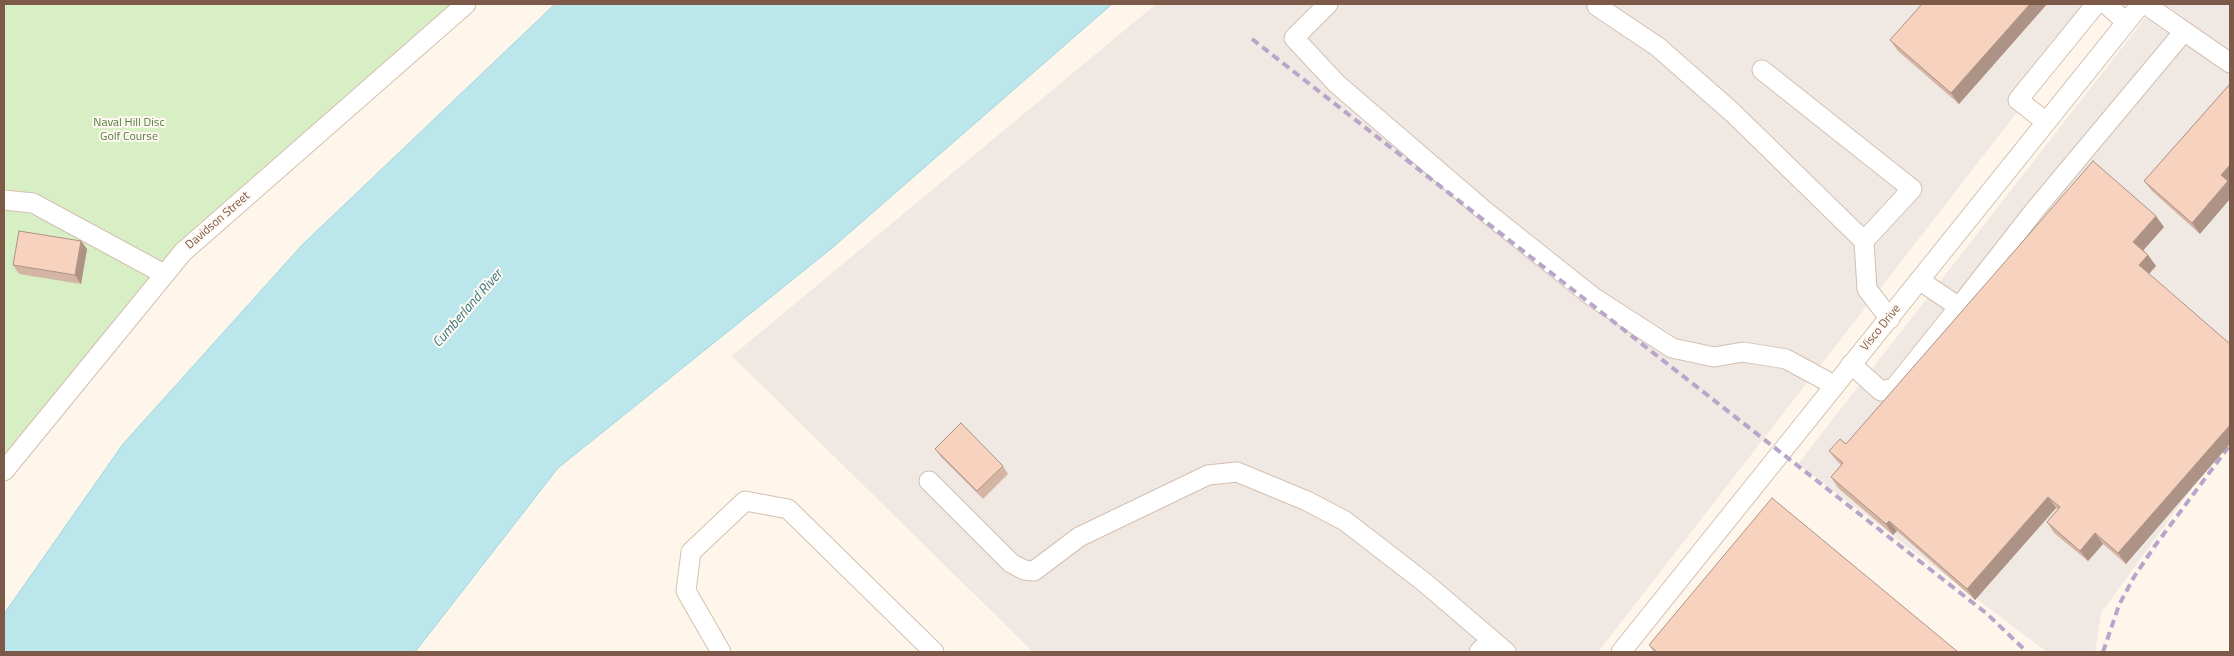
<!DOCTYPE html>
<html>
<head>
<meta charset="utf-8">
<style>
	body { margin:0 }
	#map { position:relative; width:2234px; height:656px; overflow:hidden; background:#fef6ea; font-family:"Titillium Web",sans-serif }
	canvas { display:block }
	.frame { position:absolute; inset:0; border:5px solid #7d5949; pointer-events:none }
</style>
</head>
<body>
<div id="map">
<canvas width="2234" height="656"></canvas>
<div class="frame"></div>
</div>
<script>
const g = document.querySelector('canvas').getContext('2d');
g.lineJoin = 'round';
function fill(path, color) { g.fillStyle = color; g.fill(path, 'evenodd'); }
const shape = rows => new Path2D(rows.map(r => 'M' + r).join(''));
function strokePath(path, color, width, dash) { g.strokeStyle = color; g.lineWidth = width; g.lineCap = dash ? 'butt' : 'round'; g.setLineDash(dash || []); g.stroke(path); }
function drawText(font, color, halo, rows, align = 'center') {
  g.font = font + ' "Titillium Web",sans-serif'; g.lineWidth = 4; g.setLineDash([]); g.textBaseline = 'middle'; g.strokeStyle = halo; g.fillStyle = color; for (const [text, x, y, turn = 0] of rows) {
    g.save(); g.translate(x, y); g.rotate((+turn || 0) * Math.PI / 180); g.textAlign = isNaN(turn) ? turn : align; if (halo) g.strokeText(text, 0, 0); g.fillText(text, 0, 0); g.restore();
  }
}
const industrial = shape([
	[1156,4,2101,4,1598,652,1033,652,732,356],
	[2156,4,2230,4,2230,436,2101,613,2095,652,2047,652,1798,464]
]);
const green = shape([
	[4,4,463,4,183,252,4,471]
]);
const water = shape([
	[555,4,1112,4,832,248,558,468,415,652,4,652,4,614,123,444,302,245,555,4]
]);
const minor = shape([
	[1328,4,1294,38,1337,84,1486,212,1593,297,1672,348,1714,357,1743,352,1786,359,1834,385],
	[1598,4,1597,6,1658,47,1733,113,1864,241,1867,289,1890,319],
	[2106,4,2126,22],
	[2178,27,2230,63],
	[1762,70,1912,189,1864,241],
	[2046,122,2018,100,2096,4],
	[4,200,33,203,164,274],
	[1959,307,2034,211,2181,35,2178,27,2145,4],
	[1851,364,1881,391,1894,388,1959,307,1919,280],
	[4,471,183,252,466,4],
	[929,481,1011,563,1024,570,1034,571,1079,537,1208,475,1237,472,1307,501,1345,521,1424,582,1506,652],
	[721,652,686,591,691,552,745,501,788,509,934,652],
	[1479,652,1491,640],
	[1621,652,2141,4]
]);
const rail = shape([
	[1252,39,1986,613,2027,652],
	[2103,652,2119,605,2134,577,2154,547,2230,445]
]);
const wall = shape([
	[1922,4,2047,4,1959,104,1898,51,1890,40],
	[2230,84,2200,234,2152,191,2144,181],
	[2164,227,2143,250,2148,255,2156,266,2149,274,2126,564,2103,544,2088,561,2054,533,2047,522,2058,509,2056,508,1975,600,1897,531,1893,535,1838,488,1831,477,1841,465,1837,461,1829,451,1846,444],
	[81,241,87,249,81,284,19,274,13,265],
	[935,449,1003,466,1008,474,983,499,941,457],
	[1649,645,1958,652,1654,652]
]);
const shadedWall = shape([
	[2030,4,2047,4,1959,104,1951,93],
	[2230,165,2230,199,2200,234,2192,223,2221,175],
	[2156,216,2164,227,2141,253,2133,242],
	[81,241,87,249,81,284,75,275],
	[2148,255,2156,266,2147,276,2139,265],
	[2230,425,2230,444,2126,564,2118,553],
	[2048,497,2056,508,1975,600,1967,589],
	[1889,521,1897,531,1893,535,1886,524],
	[2095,533,2103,544,2088,561,2080,551]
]);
const building = shape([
	[1922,4,2030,4,1951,93,1890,40,1922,4],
	[2230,84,2230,165,2221,175,2228,181,2192,223,2144,181,2230,84],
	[2093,161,2156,216,2133,242,2148,255,2139,265,2230,344,2230,425,2118,553,2095,533,2080,551,2047,522,2060,507,2048,497,1967,589,1889,521,1886,524,1831,477,1843,463,1829,451,1840,439,1846,444,2093,161],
	[19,231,81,241,75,275,13,265,19,231],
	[961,423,1003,466,977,491,935,449,961,423],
	[1772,498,1958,652,1657,652,1649,645,1772,498]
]);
const parkNames = [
	["Naval Hill Disc",129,123],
	["Golf Course",129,137]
];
const streetNames = [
	["Davidson Street",218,221,-41],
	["Visco Drive",1881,328,-51]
];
const waterNames = [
	["Cumberland River",468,309,-49]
];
fill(industrial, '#f0e8e3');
fill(green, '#d8efc6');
fill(water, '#bbe6eb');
strokePath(water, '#a0d7de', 1);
strokePath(minor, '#d5bfb0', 21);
strokePath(minor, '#fff', 19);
strokePath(rail, '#b8a5cb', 4, [8, 5]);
fill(wall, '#d4b5a4');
fill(shadedWall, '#ad9386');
fill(building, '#f7d2bf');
strokePath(building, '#ad9386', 1);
drawText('12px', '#527e3c', '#fff9f2', parkNames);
drawText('12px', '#7d5949', '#fff9f2', streetNames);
drawText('italic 14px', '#3a7b83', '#fff9f2', waterNames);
</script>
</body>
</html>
